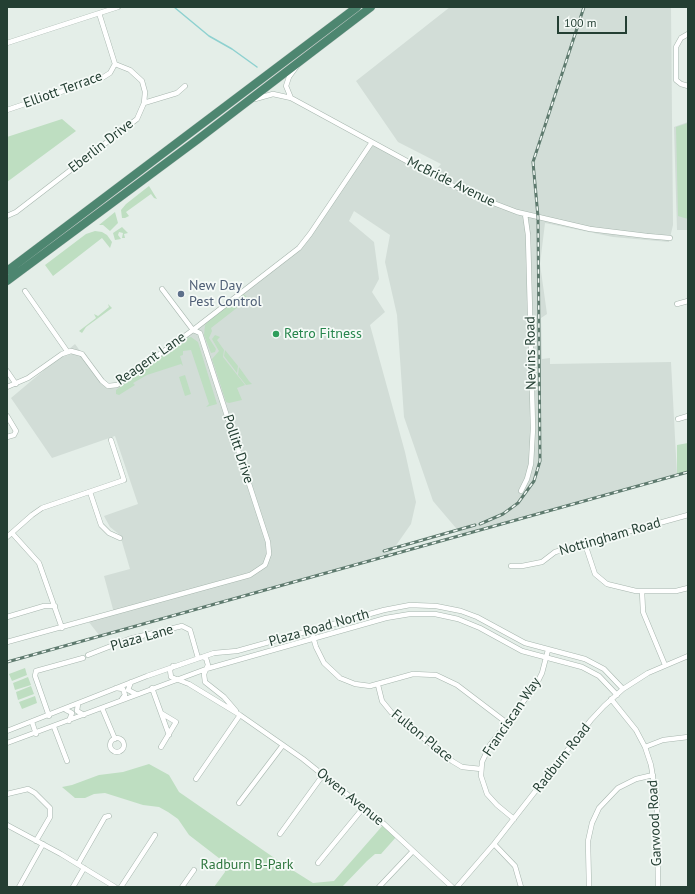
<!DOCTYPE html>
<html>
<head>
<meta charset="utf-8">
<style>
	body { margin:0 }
	#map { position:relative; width:695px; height:894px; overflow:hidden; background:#e4eee8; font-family:"PT Sans",sans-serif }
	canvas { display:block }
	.frame { position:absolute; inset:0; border:8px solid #243f33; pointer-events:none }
	.scale { position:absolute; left:557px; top:16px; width:70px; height:18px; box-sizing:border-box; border:2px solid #243f33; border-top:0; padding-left:5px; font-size:12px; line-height:14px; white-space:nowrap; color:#243f33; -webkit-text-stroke:3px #f5faf7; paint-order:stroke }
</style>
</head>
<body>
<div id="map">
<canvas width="695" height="894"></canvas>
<div class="frame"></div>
<div class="scale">100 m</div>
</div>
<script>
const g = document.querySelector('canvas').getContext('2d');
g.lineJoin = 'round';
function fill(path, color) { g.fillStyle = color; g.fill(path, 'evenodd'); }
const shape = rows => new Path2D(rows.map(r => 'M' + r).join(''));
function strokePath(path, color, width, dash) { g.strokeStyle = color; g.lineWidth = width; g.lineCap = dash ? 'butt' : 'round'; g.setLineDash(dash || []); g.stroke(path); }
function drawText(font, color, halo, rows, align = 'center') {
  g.font = font + ' "PT Sans",sans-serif'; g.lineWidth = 3.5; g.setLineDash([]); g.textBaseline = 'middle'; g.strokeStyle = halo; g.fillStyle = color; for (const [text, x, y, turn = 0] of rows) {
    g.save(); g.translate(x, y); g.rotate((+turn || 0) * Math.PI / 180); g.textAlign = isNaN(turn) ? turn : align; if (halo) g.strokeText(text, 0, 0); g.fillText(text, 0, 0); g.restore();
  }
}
const built = shape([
	[450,7,671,7,673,225,669,242,613,237,545,223,540,264,547,314,541,318,542,359,550,358,550,364,671,362,677,475,461,534,433,501,404,417,397,315,385,262,390,235,354,211,349,221,374,242,379,279,372,292,385,312,370,325,405,452,416,502,411,524,390,554,99,635,88,621,114,613,104,576,130,569,120,535,110,527,104,516,138,504,115,436,52,458,11,398,75,344,102,381,111,387,179,338,306,242,372,140,428,178,441,164,398,142,356,81],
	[688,122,688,230,677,230,674,127]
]);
const green = shape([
	[62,119,76,131,7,182,7,137],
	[688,123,688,219,678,216,676,127],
	[149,186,157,199,154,198,151,194,126,212,129,216,125,218,122,218,121,210,126,204],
	[115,212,118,223,110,231,103,225,99,225],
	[122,227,128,233,124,234,125,238,122,238,123,233,119,232,118,235,121,239,115,240,113,233],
	[95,231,102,232,107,235,112,242,110,248,102,238,53,276,45,265,86,234],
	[243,294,245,295,251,302,249,304,247,300,211,328,212,331,209,338,216,349,215,352,211,353,204,335,205,325,211,318],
	[108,304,112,308,86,327,82,333,79,331,96,318,94,314,98,316,109,307],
	[215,335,220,337,217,340,224,350,223,357,245,385,237,388,242,400,229,403,226,402,212,359,219,351,212,339],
	[191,337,198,342,217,404,206,407,209,404,191,350,183,351,183,355,180,356,183,366,181,364,147,375,133,383,135,385,119,395,116,394,116,390,176,345,186,338],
	[225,350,238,366,237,373,224,356],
	[239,367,249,381,252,384,246,385,238,375],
	[185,375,191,394,185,396,179,377],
	[688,443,688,472,677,475,677,445],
	[25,668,27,675,12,681,9,674],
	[28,677,31,685,15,690,13,683],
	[31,686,34,694,18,700,16,692],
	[35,696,37,703,22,709,19,702],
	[149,764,169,775,179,792,286,866,313,883,334,881,384,824,397,836,381,854,375,854,367,861,342,887,214,887,225,872,224,862,189,835,178,819,168,812,159,807,143,805,105,793,94,794,85,798,75,798,62,787,72,785,99,775,123,772]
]);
const stream = shape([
	[174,7,209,36,232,49,257,67]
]);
const minor = shape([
	[99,13,115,64],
	[688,34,681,38,676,47,676,80,681,84,688,86],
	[7,43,118,7],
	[291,98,286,86,289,77,297,66],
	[255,99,273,94,291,98,449,184,483,199,517,212,590,229,647,236,670,238],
	[144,103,177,93,185,86],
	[7,110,102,78,110,73,115,64],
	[7,216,16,212,137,119,144,103,145,92,142,81,130,70,115,64],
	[25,291,67,351],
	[677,304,688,301],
	[7,371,16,384],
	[7,387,28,378,62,354,71,351,82,354,102,381,108,386,117,385,193,330,162,289],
	[7,416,16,431,14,435,7,437],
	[678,419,688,416],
	[521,491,527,479,531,464,533,428,528,235,525,214],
	[90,492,101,525,109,533,120,538],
	[12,533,39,563,62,628],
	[7,537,32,515,42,508,124,480,111,440],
	[585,544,595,574,607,584,636,591,676,591,688,588],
	[511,566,522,566,542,562,555,552,688,515],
	[642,591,643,612,665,665],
	[7,617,44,606,55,606],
	[311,630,316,647,324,663,340,678,355,684,370,686,413,674,436,675,457,685,507,723],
	[7,642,250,575,265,565,269,554,268,542,200,333,193,330,299,248,310,234,372,142],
	[88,655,129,639,182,626,190,630,198,658],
	[202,657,206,658,208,665,204,674,205,682,224,697,236,711],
	[173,666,170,670,171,677,189,684,240,715,303,759,384,824,452,887],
	[131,682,128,690,136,694],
	[378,685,382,701,391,712,452,761,462,767,481,769],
	[116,688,123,689,125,695,122,699],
	[152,688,169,735],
	[611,699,636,730,645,747,651,765,657,803,658,887],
	[78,704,77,711,84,715],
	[102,708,115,739],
	[66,710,72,713,69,721],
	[161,713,176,722,161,747],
	[49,716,35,676,36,671,83,658],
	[32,722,36,734],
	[54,727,67,761],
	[7,731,147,676,214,653,237,651,384,610,410,605,436,606,461,611,477,617,525,643,585,659,604,669,623,689],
	'110 745a7 7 0 1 1 14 0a7 7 0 1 1-14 0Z',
	[7,743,206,669,386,618,410,614,435,614,458,619,480,628,522,651,582,667,599,676,617,695],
	[645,747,663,740,688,737],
	[196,779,240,715],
	[7,794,28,789,35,793,50,808,50,817,36,841],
	[239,803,283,745],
	[514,819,497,805,487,794,481,776,482,762,490,745,536,685,542,673,548,650],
	[7,825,61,854,115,887],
	[280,834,323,775],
	[494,844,515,866,521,887],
	[318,863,364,807],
	[78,864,105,817,109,816],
	[19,887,43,844],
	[73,887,84,868],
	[121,887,155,835],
	[182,887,194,870],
	[379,887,413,851],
	[457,887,494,844,591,720,604,706,623,689,648,673,688,656],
	[589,887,588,841,592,823,599,808,618,788,636,779,653,775]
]);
const trunk = shape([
	[7,271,357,7],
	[7,281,197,140,371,7]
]);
const rail = shape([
	[480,524,503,514,518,503,534,481,540,461,538,217,533,162,584,7],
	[384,551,475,525],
	[7,662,688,472]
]);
const markers = [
	[181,294,4,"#5c6f8a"],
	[276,334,4,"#2e9e5b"]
];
const streetNames = [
	["Elliott Terrace",63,90,-20],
	["Eberlin Drive",101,146,-38],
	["McBride Avenue",451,182,26],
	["Nevins Road",531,353,-91],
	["Reagent Lane",151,359,-35],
	["Pollitt Drive",238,449,72],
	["Nottingham Road",610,537,-16],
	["Plaza Road North",319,628,-16],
	["Plaza Lane",142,638,-16],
	["Franciscan Way",512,717,-56],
	["Fulton Place",422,736,39],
	["Radburn Road",562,758,-52],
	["Owen Avenue",350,797,39],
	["Garwood Road",655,823,-93]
];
const serviceNames = [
	["New Day",189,286],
	["Pest Control",189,302]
];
const leisureNames = [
	["Retro Fitness",284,334]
];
const parkNames = [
	["Radburn B-Park",247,865]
];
fill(built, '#d2ddd7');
fill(green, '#bedec1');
strokePath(stream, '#8ed1d0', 1.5);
strokePath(minor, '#a7b6ae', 5.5);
strokePath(trunk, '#c2c9c6', 9);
strokePath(minor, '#fff', 4.5);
strokePath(trunk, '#4d8670', 8);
strokePath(rail, '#5e7a6e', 3);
strokePath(rail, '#f5faf7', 1.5, [4.5]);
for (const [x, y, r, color] of markers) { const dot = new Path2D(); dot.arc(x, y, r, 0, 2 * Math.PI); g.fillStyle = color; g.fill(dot); strokePath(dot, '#f5faf7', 1.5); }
drawText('14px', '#243f33', '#f5faf7', streetNames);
drawText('14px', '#4e5e75', '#f5faf7', serviceNames, 'left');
drawText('14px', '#27864d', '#f5faf7', leisureNames, 'left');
drawText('14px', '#2e763e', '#f5faf7', parkNames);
</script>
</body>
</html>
